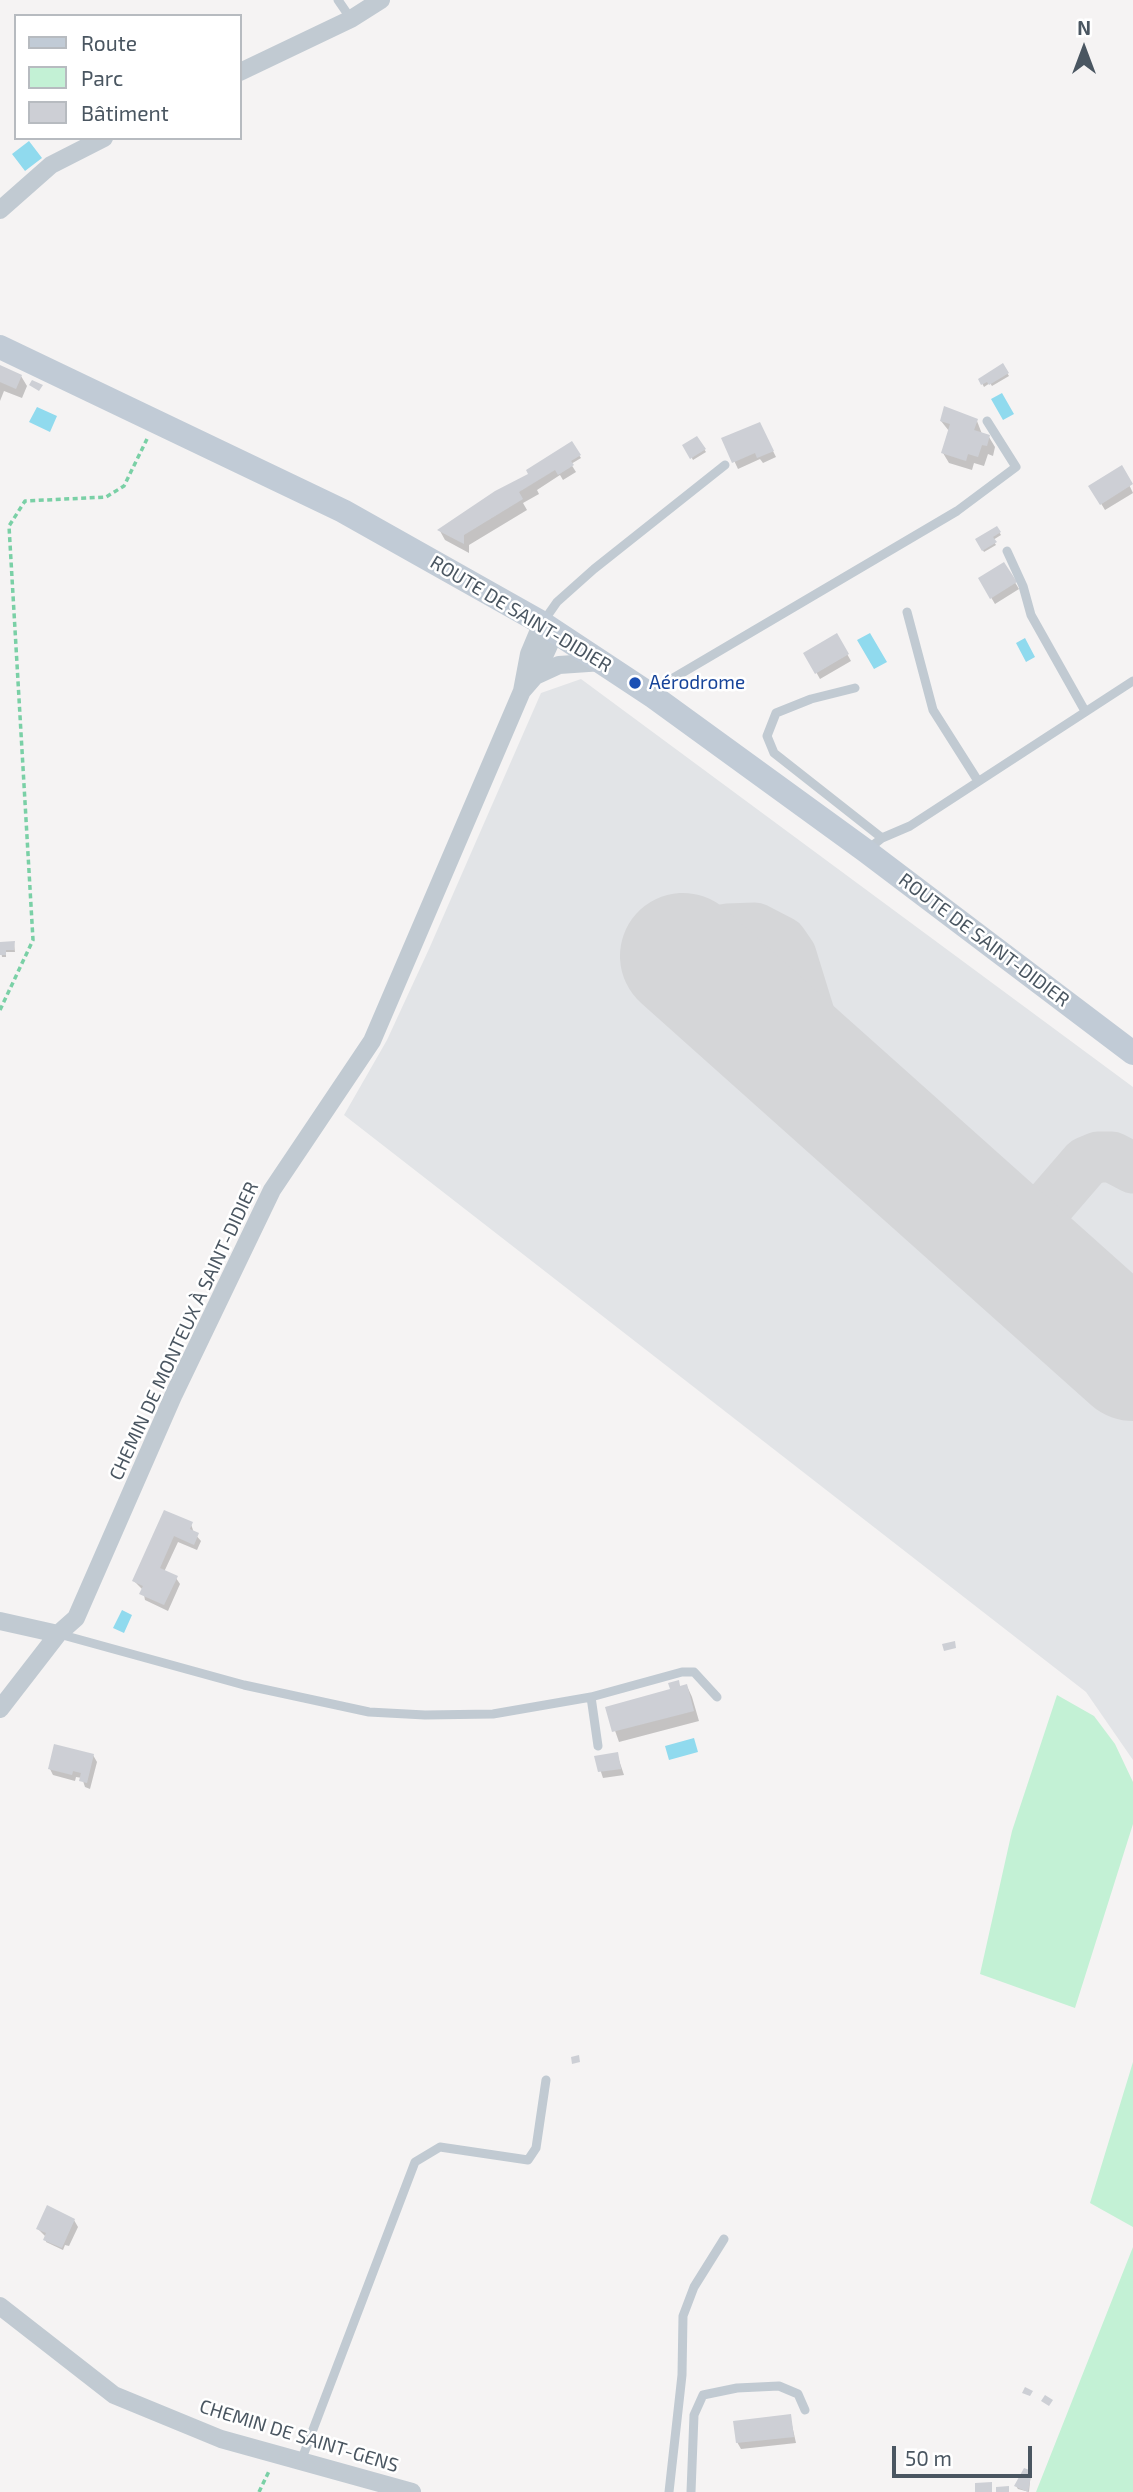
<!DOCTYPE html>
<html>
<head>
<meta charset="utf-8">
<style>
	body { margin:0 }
	#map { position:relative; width:1133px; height:2492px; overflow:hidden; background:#f5f3f3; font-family:"Exo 2",sans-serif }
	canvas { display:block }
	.legend { position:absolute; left:14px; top:14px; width:228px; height:126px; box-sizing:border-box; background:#fff; border:2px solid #b7bbc0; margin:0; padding:9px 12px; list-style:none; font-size:21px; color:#4a5661 }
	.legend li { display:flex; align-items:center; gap:14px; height:35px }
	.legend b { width:35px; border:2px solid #b7bbc0 }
	.north { position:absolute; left:1049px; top:14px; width:70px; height:70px; -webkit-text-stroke:5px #fff; paint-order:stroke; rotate:0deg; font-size:19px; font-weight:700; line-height:28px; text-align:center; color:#4a5661 }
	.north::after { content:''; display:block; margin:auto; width:24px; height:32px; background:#4a5661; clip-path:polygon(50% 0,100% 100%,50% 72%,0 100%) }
	.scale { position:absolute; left:892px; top:2446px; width:140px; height:32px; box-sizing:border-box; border:4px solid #4a5661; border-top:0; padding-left:9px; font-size:21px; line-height:24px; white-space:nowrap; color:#4a5661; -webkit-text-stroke:5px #fff; paint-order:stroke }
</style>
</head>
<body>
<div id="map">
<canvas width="1133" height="2492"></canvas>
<ul class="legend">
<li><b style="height:9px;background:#c1cbd6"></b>Route</li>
<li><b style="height:19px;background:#c3f1d5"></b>Parc</li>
<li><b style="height:19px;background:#cdcfd5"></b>Bâtiment</li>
</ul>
<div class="north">N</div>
<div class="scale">50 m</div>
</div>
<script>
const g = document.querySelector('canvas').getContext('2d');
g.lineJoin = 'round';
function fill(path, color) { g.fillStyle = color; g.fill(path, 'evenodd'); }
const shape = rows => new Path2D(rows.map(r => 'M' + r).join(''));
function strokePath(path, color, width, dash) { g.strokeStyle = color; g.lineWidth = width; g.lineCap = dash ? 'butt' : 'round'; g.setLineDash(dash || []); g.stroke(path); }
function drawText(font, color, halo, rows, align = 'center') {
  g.font = font + ' "Exo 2",sans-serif'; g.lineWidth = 5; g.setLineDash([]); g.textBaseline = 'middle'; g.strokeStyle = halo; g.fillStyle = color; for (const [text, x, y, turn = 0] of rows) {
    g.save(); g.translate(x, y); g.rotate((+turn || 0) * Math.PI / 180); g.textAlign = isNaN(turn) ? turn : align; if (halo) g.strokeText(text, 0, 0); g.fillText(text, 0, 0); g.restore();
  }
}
const airport = shape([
	[581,679,1133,1087,1133,1760,1086,1692,344,1115,387,1040,429,949,541,693]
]);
const green = shape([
	[1057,1695,1094,1716,1115,1744,1133,1782,1133,1824,1075,2008,980,1974,1012,1831],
	[1133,2062,1133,2227,1090,2203],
	[1133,2247,1133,2492,1036,2492]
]);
const water = shape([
	[29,141,42,158,25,171,12,154],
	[1002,393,1014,414,1003,420,991,399],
	[37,407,57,416,50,432,29,422],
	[870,633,887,662,874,669,857,640],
	[1025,638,1035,657,1026,662,1016,643],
	[122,1610,132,1615,124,1633,113,1628],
	[694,1738,698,1752,669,1760,665,1746]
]);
const shadow = shape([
	[1003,366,1009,376,992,386,990,383,984,387,980,379],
	[0,367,21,376,27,386,22,398,4,391,0,401],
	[941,421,977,421,982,434,989,437,995,447,993,456,988,454,984,466,974,463,972,470,949,463,943,453,949,431],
	[763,431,776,457,763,463,760,459,738,469,724,439],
	[697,438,706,452,693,460,685,445],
	[571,443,581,458,571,464,576,472,563,480,560,475,537,490,539,494,523,503,527,510,469,545,469,553,445,540,440,531,531,474],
	[1121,468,1133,493,1105,510,1091,487],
	[997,528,1001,535,993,540,996,545,984,552,977,540],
	[1004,564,1019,589,995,604,980,579],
	[837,636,851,661,820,679,806,654],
	[14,943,15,952,6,952,6,957,2,957,0,944],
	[165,1512,191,1524,194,1533,201,1541,197,1550,178,1542,164,1572,176,1578,180,1584,168,1611,145,1600,143,1590,134,1581],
	[678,1682,681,1688,687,1686,692,1697,699,1721,619,1742,607,1708,672,1690],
	[617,1754,624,1775,603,1778,596,1757],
	[93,1755,97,1762,90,1789,85,1787,82,1778,76,1777,75,1781,53,1775,50,1769],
	[74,2220,78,2227,69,2246,65,2245,63,2250,46,2242,46,2237,38,2229],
	[790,2416,796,2443,741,2449,737,2442],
	[1031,2472,1029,2492,1018,2489,1016,2486]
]);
const taxiway = shape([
	[697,967,708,940,727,929,755,928,782,942,791,955,833,1091],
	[1011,1249,1086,1162,1098,1157,1112,1157,1133,1168]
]);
const runway = shape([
	[683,956,1133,1358]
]);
const building = shape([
	[1003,363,1009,373,989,385,987,382,981,385,978,379],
	[0,365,22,375,16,389,0,382],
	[32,380,43,385,39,391,29,385],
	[944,406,978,419,974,430,990,435,987,446,982,445,978,457,968,454,966,461,941,453,950,424,940,421],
	[760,422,774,451,757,458,755,453,732,463,721,438],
	[697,436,706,449,690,459,682,445],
	[572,441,581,455,571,461,574,465,558,475,555,470,519,492,523,499,464,535,464,544,437,530,495,491,528,474,526,470],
	[1122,465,1133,484,1100,505,1088,486],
	[997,526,1001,532,993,537,997,542,982,551,975,539],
	[1004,562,1017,582,990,599,978,578],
	[837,633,849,654,815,674,803,653],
	[15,941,14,950,6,950,6,955,0,955,0,942],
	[164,1510,193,1522,190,1529,199,1533,194,1545,174,1536,160,1568,178,1576,164,1605,139,1594,143,1586,132,1581],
	[955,1641,956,1648,944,1651,942,1644],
	[679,1680,680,1686,687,1684,694,1711,612,1732,605,1707,670,1689,668,1683],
	[54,1744,94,1754,87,1783,79,1781,81,1773,73,1771,72,1775,48,1769],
	[618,1752,621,1769,598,1772,594,1756],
	[579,2055,580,2062,572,2064,571,2057],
	[47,2205,75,2219,62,2248,43,2240,46,2233,36,2229],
	[1025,2387,1033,2391,1030,2396,1022,2393],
	[1045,2395,1053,2400,1049,2406,1041,2401],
	[791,2414,794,2437,736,2443,733,2421],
	[1024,2468,1032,2471,1028,2492,1014,2486],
	[992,2482,992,2492,975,2492,975,2483],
	[1009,2486,1009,2492,996,2492,996,2487]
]);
const path = shape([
	[0,1010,33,940,9,526,25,501,106,497,124,486,147,439],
	[259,2492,270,2469]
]);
const lane = shape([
	[338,0,351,19],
	[1007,551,1023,586,1031,615,1085,711],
	[907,612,933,710,978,781],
	[543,622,557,602,594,569,725,465],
	[855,688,811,699,776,713,767,736,774,753,882,838],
	[655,695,670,680,957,511,1016,467,987,421],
	[867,850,882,838,910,826,1133,681],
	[59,1634,244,1685,369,1712,425,1715,493,1714,591,1697,682,1672,694,1672,717,1697],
	[591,1697,598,1746],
	[301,2461,415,2162,440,2147,528,2160,536,2148,546,2080],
	[669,2492,682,2375,683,2316,694,2287,724,2239],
	[691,2492,694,2415,703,2395,737,2388,779,2386,798,2394,805,2410]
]);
const street = shape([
	[240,72,351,19,381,0],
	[0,210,51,165,104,138],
	[535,676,555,632],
	[522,691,535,676,559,665,603,662],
	[0,1621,58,1634],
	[0,1709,58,1634,76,1618,174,1394,272,1190,372,1041,522,691,529,654,542,623],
	[0,2306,114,2395,221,2439,412,2492]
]);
const secondary = shape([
	[0,347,343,511,542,623,654,697,866,851,1133,1053]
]);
const markers = [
	[635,683,7,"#1a4fb4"]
];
const streetNames = [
	["ROUTE DE SAINT-DIDIER",521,614,31],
	["ROUTE DE SAINT-DIDIER",984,940,37],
	["CHEMIN DE MONTEUX À SAINT-DIDIER",184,1331,-65],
	["CHEMIN DE SAINT-GENS",299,2436,17]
];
const transitNames = [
	["Aérodrome",649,683]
];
fill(airport, '#e2e4e7');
fill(green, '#c3f1d5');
fill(water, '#90daee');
fill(shadow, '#0003');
strokePath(taxiway, '#d5d6d8', 51);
strokePath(runway, '#d5d6d8', 126);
fill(building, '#cdcfd5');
strokePath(path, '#7ad0a6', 3.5, [5, 3.5]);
strokePath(lane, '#c1cad2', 9);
strokePath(street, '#c1cad2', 18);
strokePath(secondary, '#c1cbd6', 24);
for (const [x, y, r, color] of markers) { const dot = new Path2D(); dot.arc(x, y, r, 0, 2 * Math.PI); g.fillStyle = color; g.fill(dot); strokePath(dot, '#fff', 2.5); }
drawText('19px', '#4a5661', '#fff', streetNames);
drawText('19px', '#164399', '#fff', transitNames, 'left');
</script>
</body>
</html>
